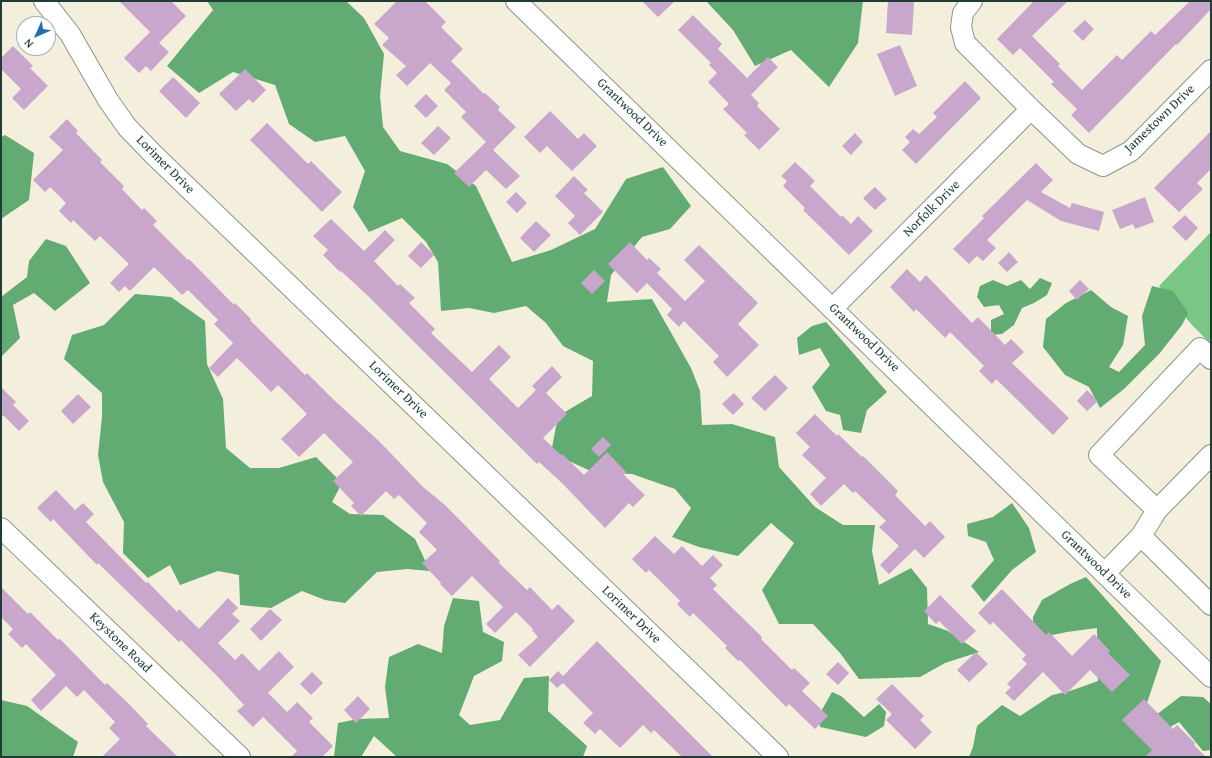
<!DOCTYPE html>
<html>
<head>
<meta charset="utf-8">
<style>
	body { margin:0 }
	#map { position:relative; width:1212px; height:758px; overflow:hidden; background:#f4efdd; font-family:"Gentium Book Plus",serif }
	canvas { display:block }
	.frame { position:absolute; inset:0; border:2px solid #1f3d34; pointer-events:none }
	.north { position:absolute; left:16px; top:16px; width:40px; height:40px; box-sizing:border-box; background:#fff; border:1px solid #a5b1ae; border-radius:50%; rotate:225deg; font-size:11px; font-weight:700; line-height:16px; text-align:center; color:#1f3d34 }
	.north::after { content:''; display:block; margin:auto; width:14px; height:18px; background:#1f6fb2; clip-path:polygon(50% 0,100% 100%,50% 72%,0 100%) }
</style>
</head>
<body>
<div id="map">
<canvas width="1212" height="758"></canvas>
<div class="frame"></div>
<div class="north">N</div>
</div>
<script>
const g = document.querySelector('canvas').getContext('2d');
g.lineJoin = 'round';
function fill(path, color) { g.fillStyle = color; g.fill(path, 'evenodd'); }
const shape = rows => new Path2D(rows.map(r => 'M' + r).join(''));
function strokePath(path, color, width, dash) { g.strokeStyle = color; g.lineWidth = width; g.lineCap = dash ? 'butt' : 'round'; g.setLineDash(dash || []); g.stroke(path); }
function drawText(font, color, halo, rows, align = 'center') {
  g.font = font + ' "Gentium Book Plus",serif'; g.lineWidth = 4; g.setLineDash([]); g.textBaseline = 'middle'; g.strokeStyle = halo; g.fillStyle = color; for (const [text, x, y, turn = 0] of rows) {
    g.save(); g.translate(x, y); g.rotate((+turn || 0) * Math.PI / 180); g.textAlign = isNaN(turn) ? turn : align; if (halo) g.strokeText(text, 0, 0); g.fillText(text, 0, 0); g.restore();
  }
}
const green = shape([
	[1211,232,1211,344,1192,325,1159,286]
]);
const forest = shape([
	[207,1,346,1,364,18,384,54,380,96,383,127,400,151,447,164,476,186,512,262,551,250,595,229,626,179,663,167,691,206,670,229,642,237,611,275,607,302,652,299,691,368,700,391,702,425,732,424,775,437,779,467,815,507,843,525,875,525,872,551,879,585,911,568,927,588,928,624,948,631,979,652,945,663,920,677,859,679,840,653,813,624,779,624,762,590,794,543,771,523,738,556,699,547,672,537,691,508,675,489,632,474,593,472,551,453,558,416,592,396,593,361,563,346,546,323,526,306,494,313,469,308,441,311,438,262,426,242,402,218,369,232,353,207,365,171,345,136,315,142,289,124,275,85,233,72,199,93,167,66,213,10],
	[706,1,863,1,858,43,829,87,791,50,755,66,733,30],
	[5,135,34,153,29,200,1,219,1,137],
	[46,239,66,246,90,283,55,311,34,293,13,305,20,338,1,357,1,297,27,277,29,261],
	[1040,278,1052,283,1047,295,1034,303,1022,308,1014,325,1002,334,991,335,991,320,1004,314,999,305,984,307,977,297,980,286,993,280,1007,286,1021,280,1030,289],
	[1152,286,1173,291,1188,313,1182,325,1159,354,1124,389,1100,408,1089,387,1065,375,1043,347,1046,319,1066,303,1091,290,1111,307,1128,316,1123,345,1109,367,1119,372,1145,345,1142,316],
	[135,294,171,297,205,321,207,364,223,399,226,448,250,468,279,468,316,457,342,483,332,502,350,514,383,515,415,539,430,571,407,569,377,572,345,603,325,600,302,591,271,608,240,605,239,575,218,571,180,585,170,565,148,578,123,553,124,522,103,482,98,455,102,417,102,393,64,359,72,335,104,325],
	[826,322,887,392,867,410,861,433,843,430,840,415,826,411,812,387,830,365,820,348,799,355,797,338,812,326],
	[1012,503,1029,528,1036,552,1012,570,984,602,971,586,994,560,986,542,968,536,967,524,993,517],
	[1086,577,1161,661,1146,706,1152,718,1181,696,1203,697,1211,704,1211,750,1203,751,1179,722,1158,734,1150,757,969,757,973,747,977,726,1002,705,1020,716,1052,695,1070,691,1098,681,1097,628,1067,632,1033,639,1033,617,1042,600,1070,584],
	[453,598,479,601,483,632,504,642,502,661,474,676,459,715,470,725,500,720,524,678,549,676,548,711,587,746,583,757,397,757,374,736,361,757,334,757,338,723,358,719,389,718,385,687,389,657,418,644,442,653,444,626],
	[832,692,841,696,864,717,879,704,886,712,884,726,866,737,820,727,819,715],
	[1,700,27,706,78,742,73,757,1,757]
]);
const building = shape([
	[119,1,171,1,186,16,159,43,169,52,151,71,146,66,139,73,124,58,150,32],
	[397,1,425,1,446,22,441,27,463,49,451,61,484,94,485,93,500,107,498,110,516,127,493,150,520,176,506,189,486,170,469,187,454,173,486,142,461,117,466,112,444,90,451,83,430,63,407,86,396,75,406,66,382,45,389,38,374,24],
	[642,1,675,1,658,17],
	[888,1,914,2,912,35,886,33],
	[1034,1,1068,1,1032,36,1060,64,1058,66,1082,90,1117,55,1122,60,1151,31,1155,35,1190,1,1211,1,1211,9,1198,23,1177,45,1176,44,1089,133,1071,115,1077,109,1051,84,1054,82,1020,48,1013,55,997,39],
	[693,15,722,44,718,49,747,78,768,57,778,67,751,95,759,103,757,106,780,129,759,150,744,135,747,133,723,109,729,104,708,82,717,73,709,65,711,63,678,30],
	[1085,20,1094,29,1083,41,1073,31],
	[900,45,917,86,895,96,877,54],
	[13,46,33,66,30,68,48,86,24,110,12,98,21,89,1,69,1,58],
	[245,69,266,90,253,103,249,99,236,111,219,94],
	[173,77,200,103,186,118,159,91],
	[965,81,981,98,916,164,902,150,910,142,905,137,913,129,919,134,937,117,933,113],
	[426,94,438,106,426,118,414,106],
	[550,111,578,139,584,133,597,146,572,171,547,146,540,153,524,137],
	[67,119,78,131,76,133,102,160,100,162,124,186,122,189,142,210,144,208,157,221,153,225,188,260,189,259,234,305,235,303,251,319,250,320,305,375,307,373,334,400,380,442,422,486,445,505,500,561,499,563,527,590,530,587,552,610,558,604,575,621,530,667,518,655,538,637,532,630,533,629,516,612,495,633,486,624,503,607,472,576,452,596,440,584,441,583,422,563,437,550,419,532,427,523,399,495,394,499,386,491,361,516,351,506,354,503,333,481,353,462,324,433,299,457,281,439,307,414,278,385,271,392,237,358,218,377,209,368,233,343,214,324,218,320,188,290,182,295,154,267,130,291,125,286,119,292,110,283,129,264,100,236,95,241,73,220,71,223,59,211,66,203,50,187,45,192,33,180,63,150,49,137],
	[267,123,308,164,311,161,342,192,322,212,250,140],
	[438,126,451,138,434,155,421,143],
	[1211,131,1211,169,1197,183,1203,189,1179,212,1154,188],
	[855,133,863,142,851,155,842,146],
	[795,162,815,181,810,186,841,217,842,215,851,224,858,216,873,231,849,255,803,210,805,208,783,186,787,181,781,176],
	[1036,163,1053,180,1041,192,1070,208,1072,203,1104,212,1099,231,1061,221,1027,200,987,240,996,248,983,261,977,256,969,264,953,249,984,218,982,216],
	[574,176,588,190,584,193,603,212,580,235,568,223,575,216,555,196],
	[875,187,887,199,875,210,863,198],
	[516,192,527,203,517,213,506,202],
	[1145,197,1154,222,1135,229,1133,224,1120,229,1112,210],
	[1185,215,1198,228,1186,241,1172,227],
	[331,219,364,251,385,230,395,240,374,261,398,286,400,284,415,298,409,303,435,329,431,333,472,372,499,345,511,357,489,379,518,408,536,390,532,386,552,366,562,377,546,393,567,414,543,438,561,455,562,454,584,475,607,452,626,472,624,475,645,495,633,507,629,503,605,528,562,483,539,462,537,464,367,295,341,271,340,272,323,255,328,250,313,236],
	[536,221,551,235,534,252,520,238],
	[421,242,434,255,421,268,408,256],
	[630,242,647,260,649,258,661,269,657,273,685,301,705,281,684,260,699,245,758,303,738,324,759,345,727,377,713,362,719,356,684,321,679,327,667,315,672,309,647,283,637,293,608,264],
	[1009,252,1018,262,1007,272,998,263],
	[907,269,920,282,926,275,972,323,978,317,1005,345,1011,339,1024,352,1012,363,1069,418,1053,435,996,379,992,384,979,371,984,366,950,332,945,338,916,309,914,312,890,287],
	[594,270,605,281,592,294,581,283],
	[1080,280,1089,289,1077,300,1069,291],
	[775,375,788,388,765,411,751,398],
	[1,387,16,402,13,405,29,421,19,431,3,415,1,418],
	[1087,390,1098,401,1087,411,1077,401],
	[734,393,744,404,733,415,722,404],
	[78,394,91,407,73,424,61,411],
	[815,414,837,436,838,434,862,457,863,456,898,491,895,495,925,526,930,521,945,537,924,558,915,549,889,574,880,565,899,546,879,527,886,521,855,491,853,493,844,484,821,506,810,494,826,478,802,455,810,447,796,433],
	[603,437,611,445,599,457,591,449],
	[56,490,75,510,83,503,94,514,86,522,146,583,148,582,177,612,179,609,199,629,228,598,238,608,232,614,240,621,218,643,235,660,242,653,259,671,279,651,294,667,268,693,287,712,297,702,313,718,309,722,333,746,322,757,291,757,297,751,263,717,253,727,237,711,244,705,218,677,181,640,179,642,98,563,97,565,53,519,51,522,37,508],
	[655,536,674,554,682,546,702,566,713,555,723,565,710,578,717,585,713,589,762,637,761,639,792,670,794,668,810,683,802,691,828,716,815,729,789,704,786,707,740,660,738,661,725,648,727,646,693,613,690,617,677,604,680,601,649,570,646,573,632,559],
	[1,587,28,614,30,612,58,640,60,639,105,685,107,683,131,706,148,724,146,726,178,757,102,757,120,739,109,728,115,722,84,690,77,697,66,686,41,711,31,700,56,675,26,644,22,648,8,634,13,629,1,617],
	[1002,589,1046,635,1049,632,1072,656,1094,634,1110,651,1108,653,1130,675,1112,692,1090,670,1065,695,1043,672,1014,701,1005,693,1011,687,1007,684,1027,664,1022,659,1026,655,993,622,990,625,978,613],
	[940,595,976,631,962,644,939,621,936,624,924,611],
	[270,609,282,620,261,641,250,629],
	[597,641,713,757,682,757,654,730,651,733,643,725,620,748,600,729,595,734,583,723,593,713,563,683,557,688,549,680,558,671,563,676],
	[976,652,988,664,969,682,957,670],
	[838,662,849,673,838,685,826,674],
	[312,672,323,683,311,695,300,684],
	[892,684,924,716,920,720,932,732,915,749,886,720,892,714,876,699],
	[358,696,370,709,356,723,344,710],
	[1144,699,1173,729,1177,725,1195,743,1194,745,1206,757,1145,757,1152,750,1122,720]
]);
const minor = shape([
	[44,1,70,34,108,100,127,127,154,155,778,757],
	[516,1,1211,677],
	[972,1,963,13,961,27,965,43,1031,109,1078,154,1103,166,1131,151,1211,70],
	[833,308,1031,109],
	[1157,510,1099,455,1200,348,1211,359],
	[1,528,240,757],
	[1141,536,1157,510,1211,455],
	[1105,573,1141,536,1211,605]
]);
const streetNames = [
	["Grantwood Drive",632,113,44],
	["Jamestown Drive",1160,119,-44],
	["Lorimer Drive",165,165,45],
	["Norfolk Drive",932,209,-45],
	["Grantwood Drive",864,338,44],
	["Lorimer Drive",398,390,44],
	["Grantwood Drive",1096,565,44],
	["Lorimer Drive",631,615,44],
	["Keystone Road",120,643,44]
];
fill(green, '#79c685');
fill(forest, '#62ab72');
fill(building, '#c9a7cd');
strokePath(minor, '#8a9688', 22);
strokePath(minor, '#fff', 20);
drawText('13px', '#1f3d34', '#fff', streetNames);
</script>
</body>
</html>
